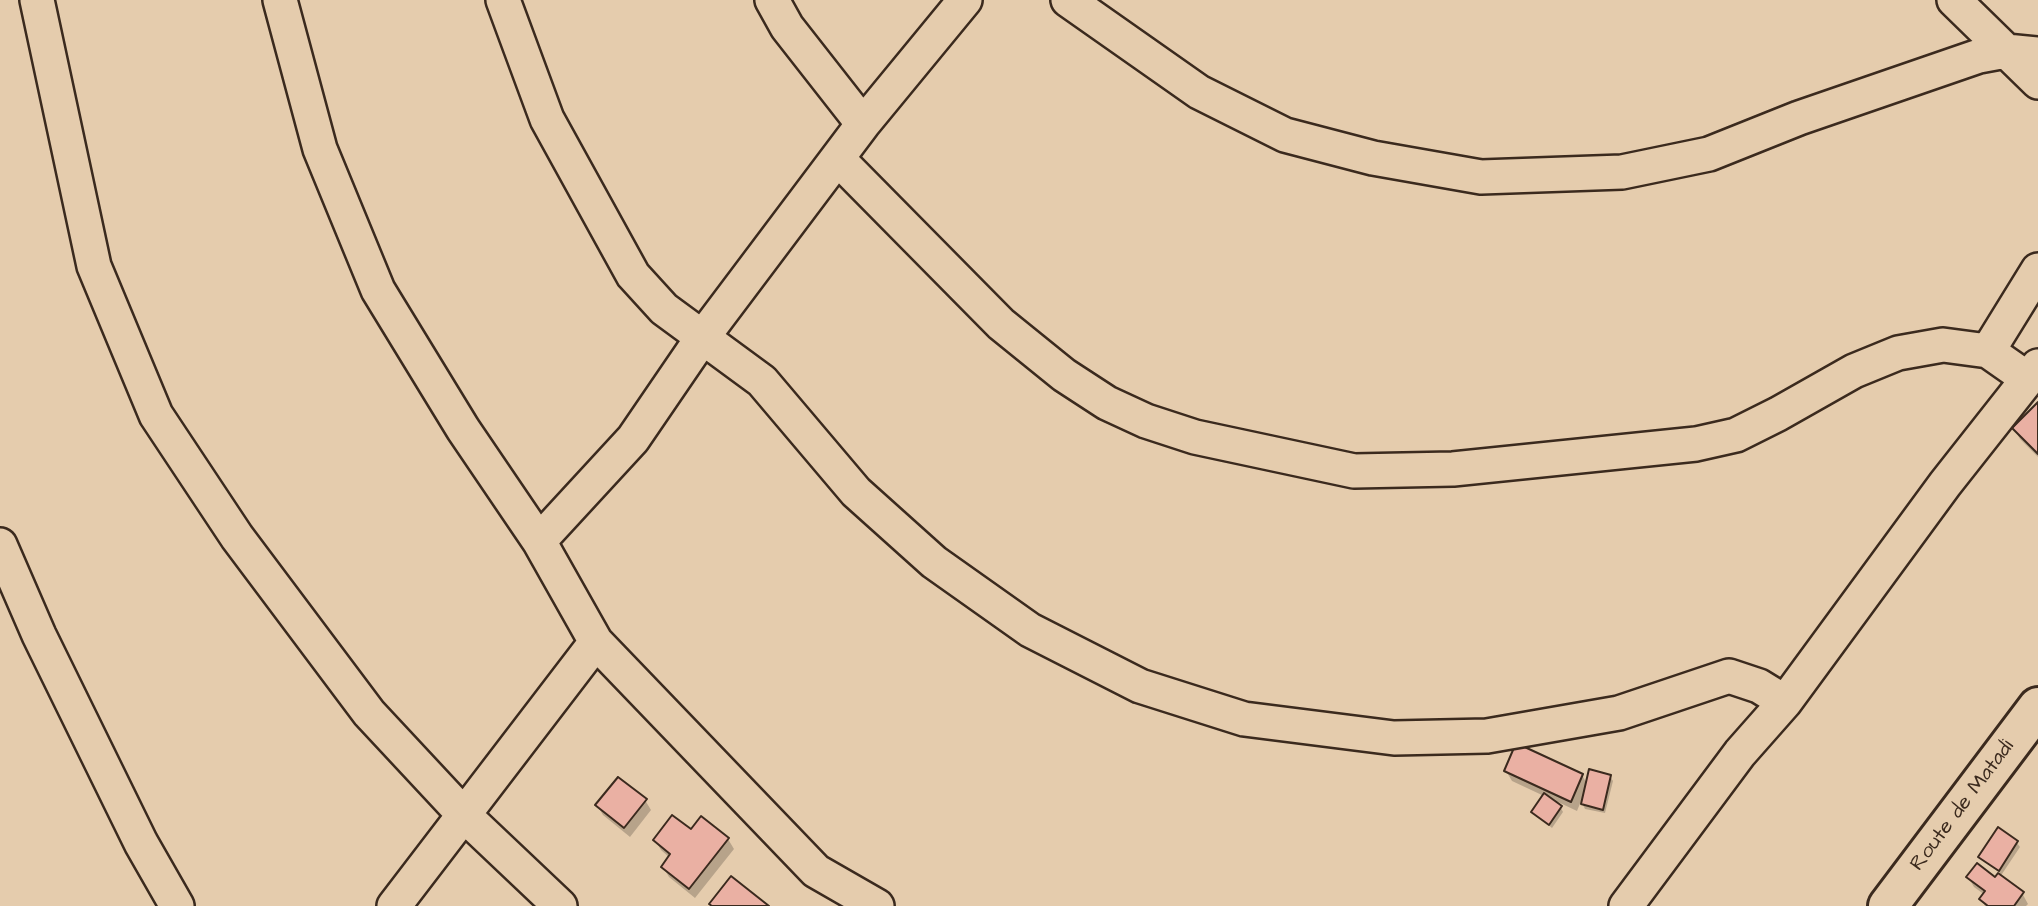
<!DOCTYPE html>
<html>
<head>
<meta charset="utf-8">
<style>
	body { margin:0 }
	canvas { display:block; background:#e5ccad }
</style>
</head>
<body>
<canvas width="2038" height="906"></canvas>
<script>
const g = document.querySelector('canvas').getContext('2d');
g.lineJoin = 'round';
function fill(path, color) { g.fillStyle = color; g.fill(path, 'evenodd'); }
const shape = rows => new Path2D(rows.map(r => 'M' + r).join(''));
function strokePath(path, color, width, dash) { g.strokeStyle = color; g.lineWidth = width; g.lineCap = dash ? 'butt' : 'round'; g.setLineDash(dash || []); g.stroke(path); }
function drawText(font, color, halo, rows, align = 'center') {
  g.font = font + ' "Architects Daughter",sans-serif'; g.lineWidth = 7; g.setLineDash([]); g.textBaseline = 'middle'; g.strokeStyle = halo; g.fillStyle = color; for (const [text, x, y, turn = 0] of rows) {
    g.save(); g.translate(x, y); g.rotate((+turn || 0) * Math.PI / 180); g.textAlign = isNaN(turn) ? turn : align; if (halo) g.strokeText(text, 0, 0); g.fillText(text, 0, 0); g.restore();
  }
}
const shadow = shape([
	[2038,405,2038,457,2020,439,2014,429],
	[1506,771,1582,775,1587,784,1610,776,1613,781,1605,813,1585,809,1581,801,1577,811,1558,802,1563,812,1552,828,1533,812,1544,796,1512,781],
	[645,800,651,810,630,837,603,815,597,805],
	[701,818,728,839,734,849,695,898,669,877,663,867,670,858,661,850,655,840,691,832],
	[1998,830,2017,843,2020,847,2000,877,2022,893,2028,904,2026,906,1985,906,1981,899,1985,895,1974,887,1968,877,1996,879,2000,873,1983,861,1980,857]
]);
const building = shape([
	[2038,402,2038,454,2012,428,2038,402],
	[1516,743,1583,774,1571,802,1504,771,1516,743],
	[1589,769,1611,775,1603,810,1581,804,1589,769],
	[618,777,647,799,624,828,595,805,618,777],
	[1544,793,1562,806,1549,825,1531,812,1544,793],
	[672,815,691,829,701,816,729,838,689,889,661,867,670,854,653,840,672,815],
	[1998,827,2018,841,1999,871,1978,857,1998,827],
	[1977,863,1995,877,1998,873,2024,892,2014,906,1988,906,1979,899,1985,891,1966,877,1977,863],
	[731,876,769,906,712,906,709,904,731,876]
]);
const minor = shape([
	[37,0,94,266,156,415,237,537,369,713,465,816,560,906],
	[280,0,320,149,378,290,463,429,539,541,596,642,816,871,877,906],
	[503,0,547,119,633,275,664,309,762,381,856,492,934,562,1030,630,1140,686,1244,719,1394,738,1487,736,1619,713,1729,676,1759,686,1785,702],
	[772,0,787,27,863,124],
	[1068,0,1199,92,1285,135,1373,158,1481,177,1622,172,1709,154,1799,118,1979,56,2006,51,2038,54],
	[1954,0,2038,82],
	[838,159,1001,324,1064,375,1107,403,1146,421,1195,437,1354,471,1453,469,1696,444,1736,435,1778,414,1854,371,1898,353,1943,345,1988,351,2028,379],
	[1988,351,2038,270],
	[539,541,633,439,702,338,863,124,965,0],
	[0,545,39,635,141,843,177,906],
	[394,906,596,642],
	[1626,906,1740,753,1785,702,1945,484,2038,366]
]);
const trunk = shape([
	[1888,906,2038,707]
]);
const streetNames = [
	["Route de Matadi",1963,806,-53]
];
fill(shadow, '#0003');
fill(building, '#eab0a3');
strokePath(building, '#3b2a1e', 2);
strokePath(minor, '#3b2a1e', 38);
strokePath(trunk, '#3b2a1e', 44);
strokePath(minor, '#e5ccad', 33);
strokePath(trunk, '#e5ccad', 38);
drawText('21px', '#3b2a1e', '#e5ccad', streetNames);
</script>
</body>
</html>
